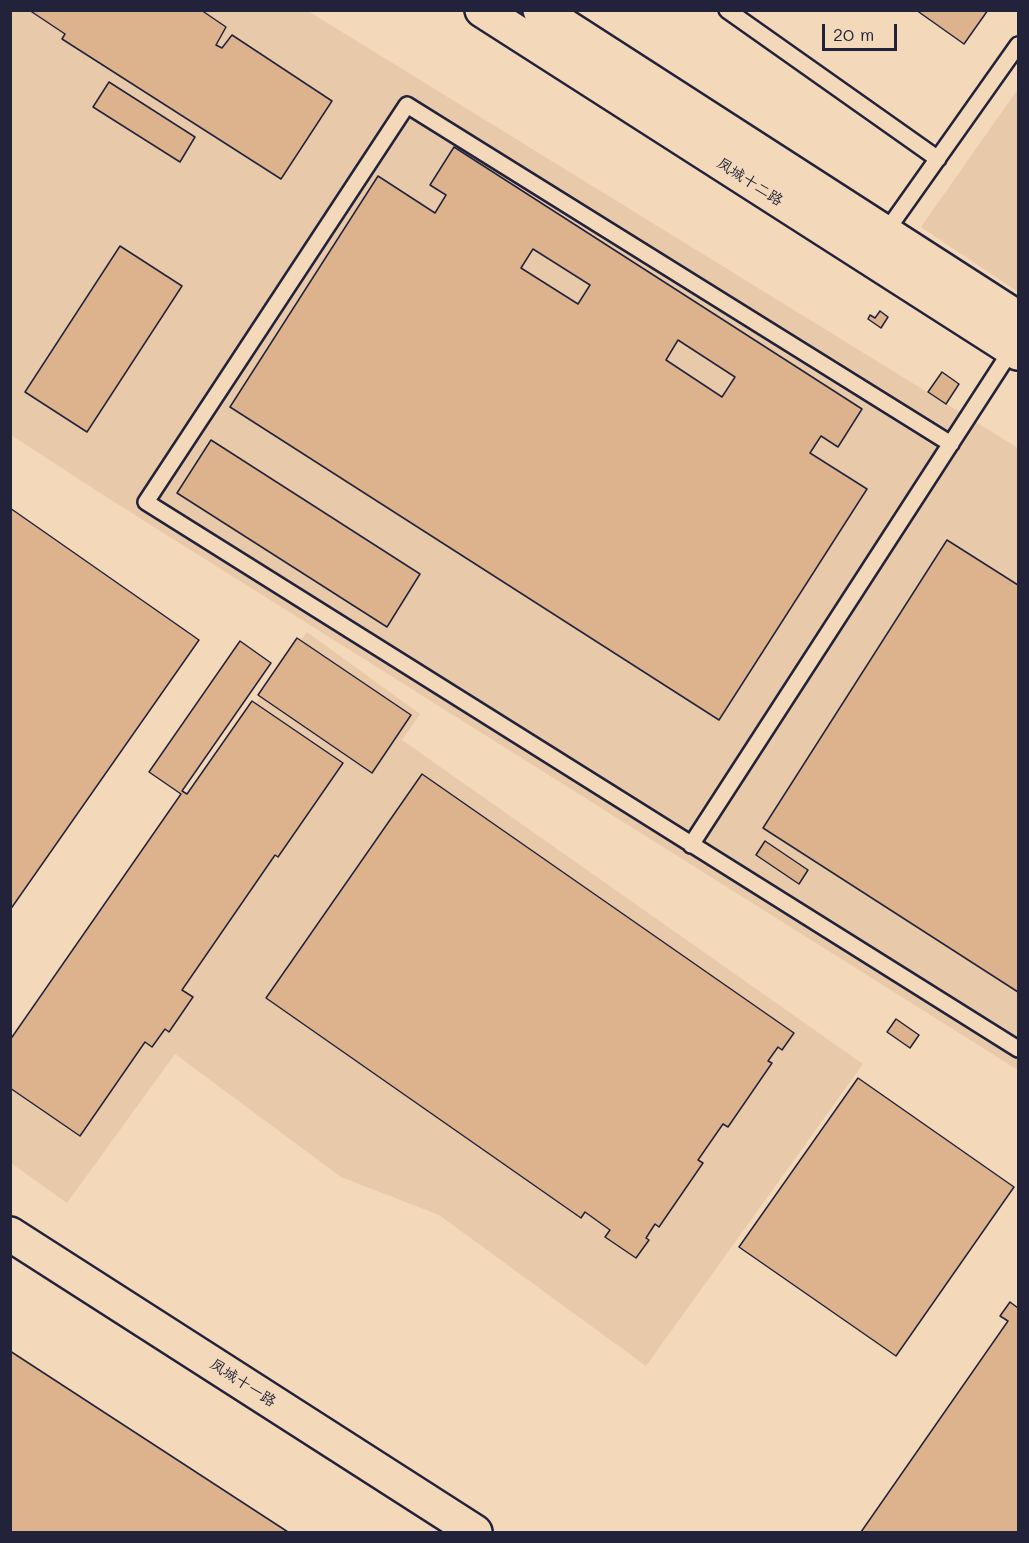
<!DOCTYPE html>
<html>
<head>
<meta charset="utf-8">
<style>
	body { margin:0 }
	#map { position:relative; width:1029px; height:1543px; overflow:hidden; background:#f3d8ba; font-family:Mali,sans-serif }
	canvas { display:block }
	.frame { position:absolute; inset:0; border:12px solid #22223b; pointer-events:none }
	.scale { position:absolute; left:822px; top:24px; width:75px; height:27px; box-sizing:border-box; border:3px solid #22223b; border-top:0; padding-left:8px; font-size:18px; line-height:21px; white-space:nowrap; color:#22223b; -webkit-text-stroke:4px #f3d8ba; paint-order:stroke }
</style>
</head>
<body>
<div id="map">
<canvas width="1029" height="1543"></canvas>
<div class="frame"></div>
<div class="scale">20 m</div>
</div>
<script>
const g = document.querySelector('canvas').getContext('2d');
g.lineJoin = 'round';
function fill(path, color) { g.fillStyle = color; g.fill(path, 'evenodd'); }
const shape = rows => new Path2D(rows.map(r => 'M' + r).join(''));
function strokePath(path, color, width, dash) { g.strokeStyle = color; g.lineWidth = width; g.lineCap = dash ? 'butt' : 'round'; g.setLineDash(dash || []); g.stroke(path); }
function drawText(font, color, halo, rows, align = 'center') {
  g.font = font + ' Mali,"LXGW WenKai TC",sans-serif'; g.lineWidth = 6; g.setLineDash([]); g.textBaseline = 'middle'; g.strokeStyle = halo; g.fillStyle = color; for (const [text, x, y, turn = 0] of rows) {
    g.save(); g.translate(x, y); g.rotate((+turn || 0) * Math.PI / 180); g.textAlign = isNaN(turn) ? turn : align; if (halo) g.strokeText(text, 0, 0); g.fillText(text, 0, 0); g.restore();
  }
}
const built = shape([
	[10,11,308,11,1018,448,1018,1070,111,500,11,435],
	[1018,89,1018,292,921,227],
	[307,632,420,714,402,740,863,1064,646,1366,439,1215,341,1177,175,1054,67,1203,11,1163,11,1043]
]);
const building = shape([
	[29,10,201,10,226,27,216,45,222,48,232,35,332,101,281,179,62,39,65,34,29,10],
	[916,10,988,10,964,44,916,10],
	[109,82,195,137,180,162,93,107,109,82],
	[454,147,862,409,838,447,821,436,810,453,867,489,719,720,230,407,378,176,435,213,446,195,430,185,454,147],
	[533,249,590,285,578,304,521,268,533,249],
	[678,340,735,377,722,397,666,360,678,340],
	[120,246,182,286,87,432,25,392,120,246],
	[880,311,888,317,881,328,868,319,870,315,875,318,880,311],
	[942,372,959,384,946,404,928,392,942,372],
	[211,440,420,574,387,627,177,493,211,440],
	[10,508,199,640,10,910,10,508],
	[947,540,1018,585,1018,992,763,828,947,540],
	[297,638,411,715,372,773,258,695,297,638],
	[240,641,271,663,182,791,187,794,252,701,343,763,278,857,275,855,182,990,193,997,169,1032,165,1029,152,1047,145,1042,80,1136,10,1088,10,1040,181,794,149,772,240,641],
	[422,774,794,1033,782,1050,778,1047,768,1061,772,1063,728,1127,723,1124,698,1160,703,1163,659,1227,655,1224,646,1238,649,1240,636,1258,605,1237,610,1230,585,1212,581,1218,266,998,422,774],
	[765,841,808,870,799,884,756,855,765,841],
	[896,1019,919,1035,910,1048,887,1032,896,1019],
	[858,1078,1014,1187,896,1356,739,1247,858,1078],
	[1010,1302,1018,1308,1018,1532,861,1532,1008,1321,1000,1316,1010,1302],
	[10,1351,288,1532,10,1532,10,1351]
]);
const service = shape([
	[727,10,938,159],
	[885,233,1018,45],
	[951,444,407,105,146,502,1018,1049],
	[691,845,1012,349]
]);
const tertiary = shape([
	[10,1234,475,1532]
]);
const secondary = shape([
	[482,10,1018,353],
	[540,10,1018,318]
]);
const streetNames = [
	["凤城十二路",750,182,33],
	["凤城十一路",243,1383,33]
];
fill(built, '#e8caaa');
fill(building, '#dcb38d');
strokePath(building, '#22223b', 1.5);
strokePath(service, '#22223b', 20);
strokePath(tertiary, '#22223b', 38);
strokePath(secondary, '#22223b', 38);
strokePath(service, '#f3d8ba', 15);
strokePath(tertiary, '#f3d8ba', 33);
strokePath(secondary, '#f3d8ba', 33);
drawText('15px', '#22223b', '#f3d8ba', streetNames);
</script>
</body>
</html>
